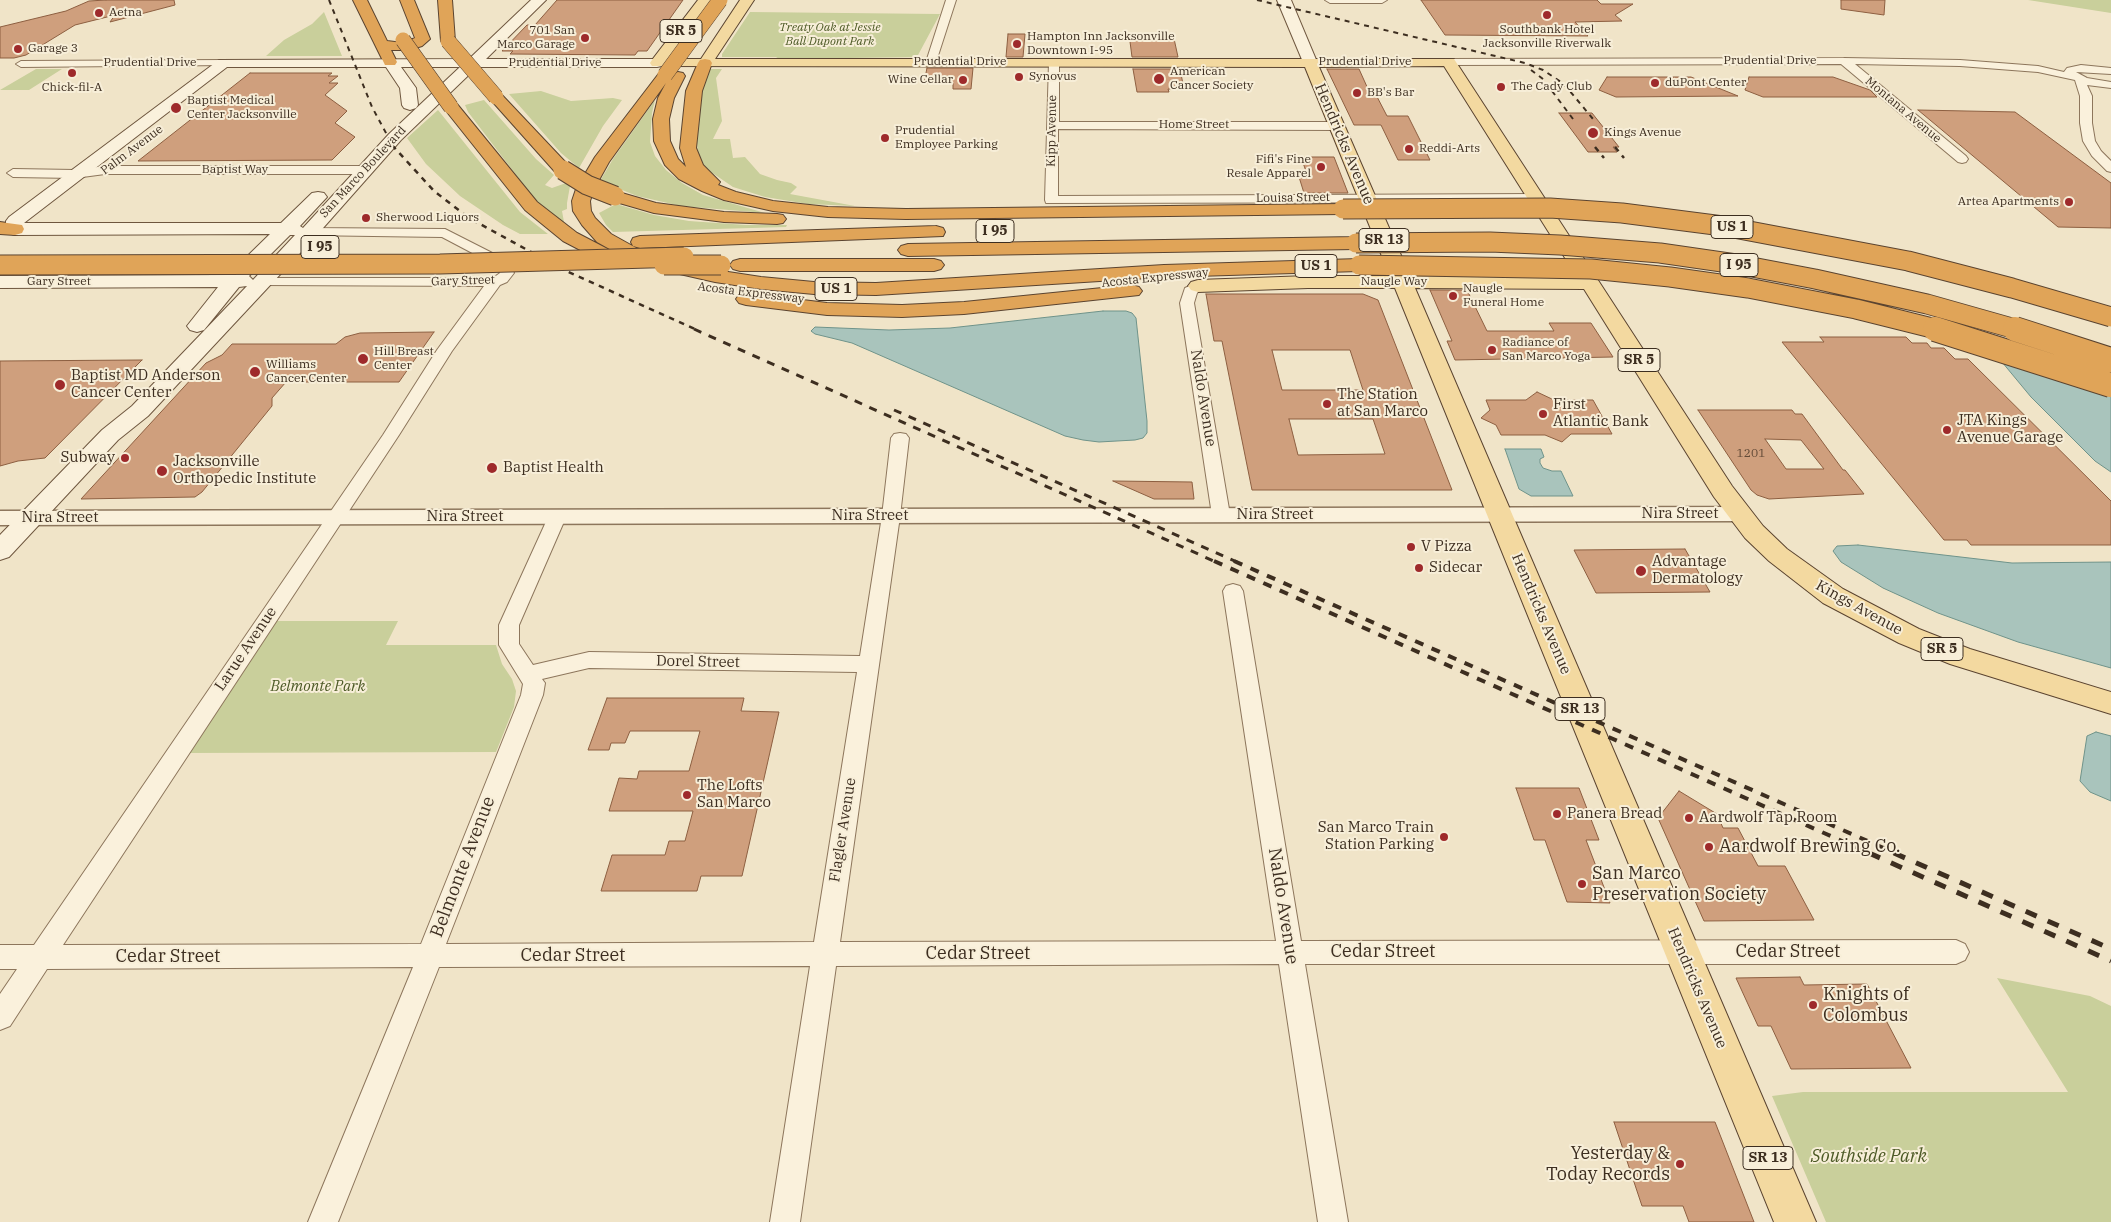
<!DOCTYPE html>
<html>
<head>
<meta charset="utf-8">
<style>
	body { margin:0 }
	canvas { display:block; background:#f0e4c8 }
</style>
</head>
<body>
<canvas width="2111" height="1222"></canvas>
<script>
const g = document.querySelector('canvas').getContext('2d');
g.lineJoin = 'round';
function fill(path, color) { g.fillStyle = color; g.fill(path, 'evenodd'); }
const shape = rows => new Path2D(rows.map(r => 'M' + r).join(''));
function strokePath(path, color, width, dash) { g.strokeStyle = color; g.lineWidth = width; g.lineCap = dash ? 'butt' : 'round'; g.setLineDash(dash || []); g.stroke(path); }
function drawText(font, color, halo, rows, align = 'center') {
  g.font = font + ' "IBM Plex Serif",serif'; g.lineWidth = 4; g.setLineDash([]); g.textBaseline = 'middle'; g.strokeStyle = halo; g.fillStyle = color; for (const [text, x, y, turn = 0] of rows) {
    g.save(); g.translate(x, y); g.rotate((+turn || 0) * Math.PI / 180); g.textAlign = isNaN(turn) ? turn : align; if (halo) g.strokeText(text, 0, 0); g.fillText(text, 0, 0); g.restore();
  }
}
const green = shape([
	[2028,0,2111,0,2111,13],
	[324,12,342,56,266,56,284,40,312,24],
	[750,12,940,14,917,57,779,59,776,57,722,57,722,54],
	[36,69,62,69,29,90,0,90],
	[710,69,722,69,716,78,722,121,713,139,730,139,733,158,745,157,760,174,777,180,791,183,797,187,790,194,855,206,808,204,765,197,733,187,708,170,700,162,698,156,696,129,705,77],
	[541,91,571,101,613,98,622,100,603,126,579,168,561,153,509,94],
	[484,100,536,159,554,175,545,185,552,188,566,183,570,186,567,203,567,209,562,211,564,222,561,223,536,201,468,112,465,105],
	[655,100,652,113,650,142,655,156,666,170,682,183,703,195,765,213,681,206,637,196,600,181,613,159],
	[438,110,520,212,548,234,520,234,503,225,460,196,426,164,407,138],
	[616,204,654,215,689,221,746,225,787,225,786,227,613,232,606,225,599,213],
	[271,621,398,621,386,645,496,645,502,664,512,679,516,691,514,707,496,752,184,753],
	[1997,978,2090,996,2111,1006,2111,1222,1826,1222,1772,1096,1803,1092,2068,1092]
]);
const water = shape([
	[1103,311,1126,311,1132,313,1136,318,1147,421,1147,433,1143,438,1135,440,1099,442,1083,440,1065,436,852,343,815,334,811,331,815,327,889,330,950,328,1103,311],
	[1997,356,2111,384,2111,472,2095,461,2031,397,1997,356],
	[1505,449,1541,449,1544,457,1540,459,1540,463,1543,468,1552,471,1561,471,1573,496,1531,496,1519,489,1505,449],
	[1858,545,2012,563,2111,562,2111,668,2018,642,1938,613,1883,588,1841,562,1833,551,1837,546,1858,545],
	[2096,732,2111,736,2111,801,2090,792,2080,781,2087,736,2096,732]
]);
const building = shape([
	[106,0,174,0,175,5,110,22,115,15,75,25,26,55,14,58,0,58,0,27,66,11,89,1,106,0],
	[557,0,683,0,647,51,638,51,635,55,510,54,513,51,502,51,527,25,535,25,557,0],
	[1421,0,1597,0,1601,4,1633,4,1615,15,1622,21,1575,22,1588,36,1445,35,1421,0],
	[1841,0,1885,0,1884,15,1841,9,1841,0],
	[1008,34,1025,34,1023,57,1006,57,1008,34],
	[1129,34,1173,34,1178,57,1132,57,1129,34],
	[927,68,973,68,971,89,953,89,953,83,924,83,927,68],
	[1133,69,1180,69,1184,89,1168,89,1169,92,1137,92,1133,69],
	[1327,69,1359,69,1368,89,1373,89,1387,116,1408,116,1430,160,1398,160,1381,125,1354,125,1327,69],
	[250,73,332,73,328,76,338,76,329,83,338,83,325,95,347,111,335,123,355,137,332,160,138,161,250,73],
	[1607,77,1691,77,1738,96,1616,97,1599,90,1607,77],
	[1749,77,1833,77,1870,90,1877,97,1763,97,1745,90,1749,77],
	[1918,110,2015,112,2111,183,2111,228,2058,227,1918,110],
	[1559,113,1592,113,1619,147,1613,147,1617,152,1588,152,1559,113],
	[1301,157,1334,157,1348,193,1304,193,1299,177,1308,177,1301,157],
	[1430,290,1467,290,1487,331,1554,331,1549,323,1591,323,1613,357,1455,360,1447,341,1452,341,1430,290],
	[1206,294,1363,294,1378,300,1452,490,1252,490,1222,341,1214,341,1206,294],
	[1272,350,1350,350,1363,390,1282,390,1272,350],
	[1289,419,1373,419,1385,454,1298,455,1289,419],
	[434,332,399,382,286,382,272,398,272,406,202,492,195,497,81,499,206,363,222,355,232,344,336,344,345,337,360,333,434,332],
	[1820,337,1906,337,1912,343,1927,343,1931,348,1944,348,1955,359,1968,359,2111,501,2111,545,1971,545,1967,540,1944,540,1782,342,1824,342,1820,337],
	[142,360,45,458,18,461,0,466,0,361,142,360],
	[1537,392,1554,400,1593,400,1612,434,1571,434,1562,442,1545,435,1501,435,1496,425,1481,418,1490,410,1486,400,1526,400,1537,392],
	[1698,410,1792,410,1795,414,1802,414,1843,470,1845,470,1864,494,1769,499,1757,495,1751,490,1698,410],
	[1765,439,1801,440,1824,469,1786,469,1765,439],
	[1113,481,1192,482,1194,499,1154,499,1113,481],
	[1685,549,1710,592,1596,593,1574,550,1685,549],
	[607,698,744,698,741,711,779,712,742,876,701,876,697,891,601,891,612,855,665,855,669,841,685,841,693,811,609,811,619,778,637,779,639,771,689,771,700,731,630,731,625,743,611,743,609,750,588,750,607,698],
	[1516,788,1579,788,1599,840,1586,840,1610,903,1567,902,1545,840,1534,840,1516,788],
	[1679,791,1717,814,1723,828,1738,828,1758,866,1785,866,1814,920,1704,921,1658,818,1679,791],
	[1800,977,1804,985,1867,984,1911,1068,1791,1069,1771,1026,1758,1026,1736,978,1800,977],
	[1614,1122,1715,1122,1754,1222,1689,1222,1683,1206,1642,1206,1614,1122]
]);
const minor = shape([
	[946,0,956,0,936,62,935,64,927,64,926,62,946,0],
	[1325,0,1387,0,1382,3,1330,3,1325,0],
	[1844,58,1960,60,2038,66,2064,72,2067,68,2081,65,2111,68,2111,74,2076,72,2087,78,2111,82,2111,88,2087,85,2092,96,2092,123,2095,141,2101,151,2111,161,2111,172,2107,171,2092,156,2083,141,2080,123,2080,96,2075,80,2038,72,1960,66,1855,64,1966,156,1968,159,1966,162,1962,163,1958,162,1841,64,1449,65,1444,62,1449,59,1844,58],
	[1054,59,1059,62,1059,122,1336,122,1342,126,1336,130,1058,129,1058,196,1536,194,1542,198,1536,202,1046,203,1045,200,1049,62,1054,59],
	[224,60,229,63,228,65,21,67,16,64,21,61,224,60],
	[105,166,365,166,371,170,365,174,105,174,75,178,13,177,7,173,13,169,75,170,105,166],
	[309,228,445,229,508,261,514,273,507,282,500,285,452,351,399,435,63,945,421,944,521,695,523,684,499,645,499,625,550,513,557,511,564,513,566,517,519,625,519,644,533,665,589,652,860,656,882,516,891,438,894,434,900,433,906,434,909,438,900,516,840,942,1276,941,1223,591,1226,586,1233,584,1240,586,1243,591,1301,941,1956,940,1965,944,1969,952,1965,960,1956,964,1305,964,1348,1222,1318,1222,1279,964,836,966,800,1222,770,1222,810,966,439,967,338,1222,308,1222,413,967,47,969,10,1026,0,1030,0,994,17,969,0,969,0,945,34,945,383,435,437,350,484,286,263,285,258,284,256,281,258,278,493,278,500,273,497,266,442,237,304,235,302,232,304,229,309,228],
	[589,668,857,672,814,942,446,944,543,695,545,683,542,679,589,668],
	[1198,282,1203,283,1205,286,1197,293,1194,303,1230,515,1227,519,1221,521,1215,519,1212,515,1180,303,1185,288,1198,282]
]);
const tertiary = shape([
	[1739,507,1747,509,1750,514,1747,519,1739,521,0,525,0,511,1739,507]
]);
const secondary = shape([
	[531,0,546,0,486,59,657,59,662,60,664,63,662,66,657,67,477,67,401,140,316,236,148,416,118,440,9,557,0,560,0,535,102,430,132,406,247,286,239,287,204,330,197,332,190,330,187,326,218,287,0,288,0,276,228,275,270,234,15,235,8,233,6,229,6,221,9,217,219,60,469,59,531,0],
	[227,67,386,67,400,88,402,105,404,108,410,110,416,108,418,105,416,88,401,67,460,67,389,134,303,228,300,226,327,197,324,193,318,192,312,193,281,223,24,223,227,67],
	[290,235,295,235,253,280,249,276,290,235],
	[1277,0,1291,0,1317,62,1315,65,1310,66,1305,65,1303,62,1277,0]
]);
const primary = shape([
	[698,0,712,0,668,59,701,59,740,0,754,0,715,59,1454,59,1732,486,1763,526,1787,549,1843,589,1919,629,1970,649,2111,692,2111,714,1950,664,1899,643,1823,603,1769,561,1745,538,1714,497,1584,289,1415,288,1816,1222,1774,1222,1395,288,1308,288,1198,292,1191,290,1188,286,1191,282,1198,280,1308,276,1390,276,1305,67,652,66,650,63,652,60,698,0],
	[1444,66,1577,277,1410,276,1319,67,1444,66]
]);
const motorway = shape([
	[353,0,367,0,387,41,403,43,415,38,400,0,414,0,430,39,422,46,409,50,391,50,397,62,395,65,385,65,353,0],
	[438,0,452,0,455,41,453,44,448,45,443,44,441,41,438,0],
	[705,59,710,60,712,63,702,91,696,148,703,165,720,182,718,185,736,192,773,201,828,207,906,209,1343,204,1349,205,1352,209,1349,213,1343,214,906,219,828,217,773,211,724,200,702,191,679,179,665,165,654,141,653,119,658,98,666,83,609,162,594,189,590,201,591,211,595,218,611,234,638,249,676,261,715,270,761,277,814,282,876,283,1164,265,1359,259,1366,261,1369,265,1366,269,1359,271,1164,277,876,295,814,294,761,289,715,282,671,272,624,257,597,242,582,225,573,211,572,201,576,189,595,157,660,72,665,71,672,74,678,72,683,73,685,76,674,98,669,119,670,141,678,159,686,167,680,148,686,91,698,63,700,60,705,59],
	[496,92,501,94,569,166,572,170,569,174,563,175,557,174,491,100,488,97,491,94,496,92],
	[451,102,457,104,537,202,577,233,623,257,626,261,623,265,616,267,609,265,563,241,525,210,443,107,445,104,451,102],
	[615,191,656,203,724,212,777,214,783,215,786,219,783,223,777,224,724,222,654,213,609,200,606,196,609,192,615,191],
	[0,222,22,225,24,229,22,233,15,235,0,234,0,222],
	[936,226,943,228,945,232,943,236,640,248,633,246,631,242,633,238,640,236,936,226],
	[1356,237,1363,239,1365,243,1363,247,1356,249,908,256,901,254,898,250,901,246,908,244,1356,237],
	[740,259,934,259,941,261,944,265,941,269,934,271,740,271,733,269,730,265,733,261,740,259],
	[1132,285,1139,287,1142,291,1139,295,964,314,902,317,827,315,746,305,739,303,736,299,739,295,746,293,827,303,902,305,964,302,1132,285]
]);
const railFar4 = shape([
	[329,0,372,107,393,146],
	[1257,0,1525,63,1543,70,1564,84,1593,119],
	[1531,70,1543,79,1573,119]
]);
const railFar3 = shape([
	[392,145,434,191,469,218,564,270,697,330],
	[1595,147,1604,158],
	[1615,147,1624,158]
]);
const railFar2 = shape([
	[694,329,1216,562],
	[894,410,1237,562]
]);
const railFar1 = shape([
	[1214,561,1871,854],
	[1234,561,1897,854]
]);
const rail = shape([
	[1869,853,2111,961],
	[1894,853,2111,949]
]);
const motorwayBridgeFar2 = shape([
	[403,40,451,107],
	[448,41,496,97],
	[665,75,720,0]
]);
const motorwayBridgeFar1 = shape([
	[563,170,587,185,615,196],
	[1343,209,1550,208,1622,213,1723,226,1908,261,2012,288,2111,317],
	[1356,243,1490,242,1560,245,1660,253,1736,264,1815,279,1927,304,2019,330],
	[0,265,440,264,684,257],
	[664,265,721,265],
	[1359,265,1591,269,1670,277,1748,288,1856,309,1940,330]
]);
const motorwayBridge = shape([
	[1935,329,2111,385],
	[2015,329,2111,360]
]);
const markers = [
	[99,13,5,"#9e2a2b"],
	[1547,15,5,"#9e2a2b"],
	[585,38,5,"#9e2a2b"],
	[1017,44,5,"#9e2a2b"],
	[18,49,5,"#9e2a2b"],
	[72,73,5,"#9e2a2b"],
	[1019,77,5,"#9e2a2b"],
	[1159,79,6,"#9e2a2b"],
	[963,80,5,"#9e2a2b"],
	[1655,83,5,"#9e2a2b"],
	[1501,87,5,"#9e2a2b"],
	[1357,93,5,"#9e2a2b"],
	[176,108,6,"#9e2a2b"],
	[1593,133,6,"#9e2a2b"],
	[885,138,5,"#9e2a2b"],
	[1409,149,5,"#9e2a2b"],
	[1321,167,5,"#9e2a2b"],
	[2069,202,5,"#9e2a2b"],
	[366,218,5,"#9e2a2b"],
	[1453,296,5,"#9e2a2b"],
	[1492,350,5,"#9e2a2b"],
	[363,359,6,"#9e2a2b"],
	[255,372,6,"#9e2a2b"],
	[60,385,6,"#9e2a2b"],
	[1327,404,5,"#9e2a2b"],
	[1543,414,5,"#9e2a2b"],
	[1947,430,5,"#9e2a2b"],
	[125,458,5,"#9e2a2b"],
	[492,468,6,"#9e2a2b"],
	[162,471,6,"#9e2a2b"],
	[1411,547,5,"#9e2a2b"],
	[1419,568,5,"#9e2a2b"],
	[1641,571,6,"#9e2a2b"],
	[687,795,5,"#9e2a2b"],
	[1557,814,5,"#9e2a2b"],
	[1689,818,5,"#9e2a2b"],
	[1444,837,5,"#9e2a2b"],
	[1709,847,5,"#9e2a2b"],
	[1582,884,5,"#9e2a2b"],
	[1813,1005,5,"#9e2a2b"],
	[1680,1164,5,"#9e2a2b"]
];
const farPoinames = [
	["Aetna",109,13],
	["Southbank Hotel",1547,30,"center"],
	["Jacksonville Riverwalk",1547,44,"center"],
	["701 San",575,31,"right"],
	["Marco Garage",575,45,"right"],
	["Hampton Inn Jacksonville",1027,37],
	["Downtown I-95",1027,51],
	["Garage 3",28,49],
	["American",1170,72],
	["Cancer Society",1170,86],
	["Synovus",1029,77],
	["Wine Cellar",953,80,"right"],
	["duPont Center",1665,83],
	["The Cady Club",1511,87],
	["Chick-fil-A",72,88,"center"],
	["BB's Bar",1367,93],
	["Baptist Medical",187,101],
	["Center Jacksonville",187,115],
	["Prudential",895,131],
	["Employee Parking",895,145],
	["Kings Avenue",1604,133],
	["Reddi-Arts",1419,149],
	["Fifi's Fine",1311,160,"right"],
	["Resale Apparel",1311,174,"right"],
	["Artea Apartments",2059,202,"right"],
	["Sherwood Liquors",376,218],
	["Naugle",1463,289],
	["Funeral Home",1463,303],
	["Radiance of",1502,343],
	["San Marco Yoga",1502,357],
	["Hill Breast",374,352],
	["Center",374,366],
	["Williams",266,365],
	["Cancer Center",266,379]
];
const farParknames = [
	["Treaty Oak at Jessie",830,28],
	["Ball Dupont Park",830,42]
];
const farStreetnames = [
	["Prudential Drive",1770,61],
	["Prudential Drive",960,62],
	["Prudential Drive",1365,62],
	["Prudential Drive",150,63],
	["Prudential Drive",555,63],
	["Montana Avenue",1903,110,40],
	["Home Street",1194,125],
	["Kipp Avenue",1052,131,-89],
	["Palm Avenue",132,150,-37],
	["Baptist Way",235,170],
	["San Marco Boulevard",363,172,-47],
	["Louisa Street",1293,198,-1],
	["Acosta Expressway",1155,278,-6],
	["Gary Street",463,281,-2],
	["Gary Street",59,282],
	["Naugle Way",1394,282],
	["Acosta Expressway",751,293,7]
];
const numberNames = [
	["1201",1751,454]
];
const shields = [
	[681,31,42],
	[1732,227,42],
	[995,231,38],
	[1384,240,50],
	[320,247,38],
	[1739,265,38],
	[1316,266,42],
	[836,289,42],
	[1639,360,42],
	[1942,649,42],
	[1580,709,50],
	[1768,1158,50]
];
const shieldNames = [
	["SR 5",681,31],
	["US 1",1732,227],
	["I 95",995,231],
	["SR 13",1384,240],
	["I 95",320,247],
	["I 95",1739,265],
	["US 1",1316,266],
	["US 1",836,289],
	["SR 5",1639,360],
	["SR 5",1942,649],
	["SR 13",1580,709],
	["SR 13",1768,1158]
];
const streetNames = [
	["Hendricks Avenue",1344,144,67],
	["Naldo Avenue",1203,398,81],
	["Nira Street",1680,514],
	["Nira Street",1275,515],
	["Nira Street",870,516],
	["Nira Street",465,517],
	["Nira Street",60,518],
	["Kings Avenue",1859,608,29],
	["Hendricks Avenue",1541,614,67],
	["Larue Avenue",246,649,-56],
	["Dorel Street",698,662,1],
	["Flagler Avenue",843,830,-81],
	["Hendricks Avenue",1697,988,67]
];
const poiNames = [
	["Baptist MD Anderson",71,376],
	["Cancer Center",71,393],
	["The Station",1337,395],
	["at San Marco",1337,412],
	["First",1553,405],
	["Atlantic Bank",1553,422],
	["JTA Kings",1957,421],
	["Avenue Garage",1957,438],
	["Subway",115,458,"right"],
	["Jacksonville",173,462],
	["Orthopedic Institute",173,479],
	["Baptist Health",503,468],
	["V Pizza",1421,547],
	["Advantage",1652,562],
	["Dermatology",1652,579],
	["Sidecar",1429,568],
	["The Lofts",697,786],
	["San Marco",697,803],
	["Panera Bread",1567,814],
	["Aardwolf Tap Room",1699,818],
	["San Marco Train",1434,828,"right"],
	["Station Parking",1434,845,"right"]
];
const parkNames = [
	["Belmonte Park",318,687]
];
const nearPoinames = [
	["Aardwolf Brewing Co.",1719,847],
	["San Marco",1592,874],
	["Preservation Society",1592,895],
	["Knights of",1823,995],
	["Colombus",1823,1016],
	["Yesterday &",1670,1154,"right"],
	["Today Records",1670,1175,"right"]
];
const nearStreetnames = [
	["Belmonte Avenue",463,867,-69],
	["Naldo Avenue",1283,906,81],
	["Cedar Street",1383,952],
	["Cedar Street",1788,952],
	["Cedar Street",978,954],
	["Cedar Street",573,956],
	["Cedar Street",168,957]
];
const nearParknames = [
	["Southside Park",1869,1157]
];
fill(green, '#c9cf9b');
fill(water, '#a9c4bc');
strokePath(water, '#6f938a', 1);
fill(building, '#cf9f7d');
strokePath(building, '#8d5f41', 1);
strokePath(minor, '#8d765c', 2);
strokePath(tertiary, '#8d765c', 3);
strokePath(secondary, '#6f573f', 2);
strokePath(primary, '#5b4430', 2);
strokePath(motorway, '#5b4430', 2);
fill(minor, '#faf1dc');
fill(tertiary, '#faf1dc');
fill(secondary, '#faf1dc');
fill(primary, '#f3d9a0');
fill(motorway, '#e0a458');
strokePath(railFar4, '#3d2e20', 2, [5, 5]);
strokePath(railFar3, '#3d2e20', 2.5, [5.5, 5.5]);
strokePath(railFar2, '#3d2e20', 3, [8, 8]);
strokePath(railFar1, '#3d2e20', 4, [9, 9]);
strokePath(rail, '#3d2e20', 5, [12, 12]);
strokePath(motorwayBridgeFar2, '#5b4430', 16, []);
strokePath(motorwayBridgeFar1, '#5b4430', 21, []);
strokePath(motorwayBridge, '#5b4430', 26, []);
strokePath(motorwayBridgeFar2, '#e0a458', 15);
strokePath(motorwayBridgeFar1, '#e0a458', 19);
strokePath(motorwayBridge, '#e0a458', 24);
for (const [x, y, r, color] of markers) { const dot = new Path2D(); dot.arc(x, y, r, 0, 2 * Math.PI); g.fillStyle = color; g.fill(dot); strokePath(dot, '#f7eed8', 2); }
drawText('12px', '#3d2e20', '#f7eed8', farPoinames, 'left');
drawText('italic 12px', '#4d5a26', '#f7eed8', farParknames);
drawText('12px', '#3d2e20', '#f7eed8', farStreetnames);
drawText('12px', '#624a37', null, numberNames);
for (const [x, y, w] of shields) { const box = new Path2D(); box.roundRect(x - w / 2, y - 11.5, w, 23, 4); g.fillStyle = '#f7eed8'; g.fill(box); strokePath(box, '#3d2e20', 1); }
drawText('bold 14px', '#3d2e20', null, shieldNames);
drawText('15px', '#3d2e20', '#f7eed8', streetNames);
drawText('15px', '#3d2e20', '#f7eed8', poiNames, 'left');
drawText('italic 15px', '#4d5a26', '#f7eed8', parkNames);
drawText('18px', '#3d2e20', '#f7eed8', nearPoinames, 'left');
drawText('18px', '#3d2e20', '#f7eed8', nearStreetnames);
drawText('italic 18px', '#4d5a26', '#f7eed8', nearParknames);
</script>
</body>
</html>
